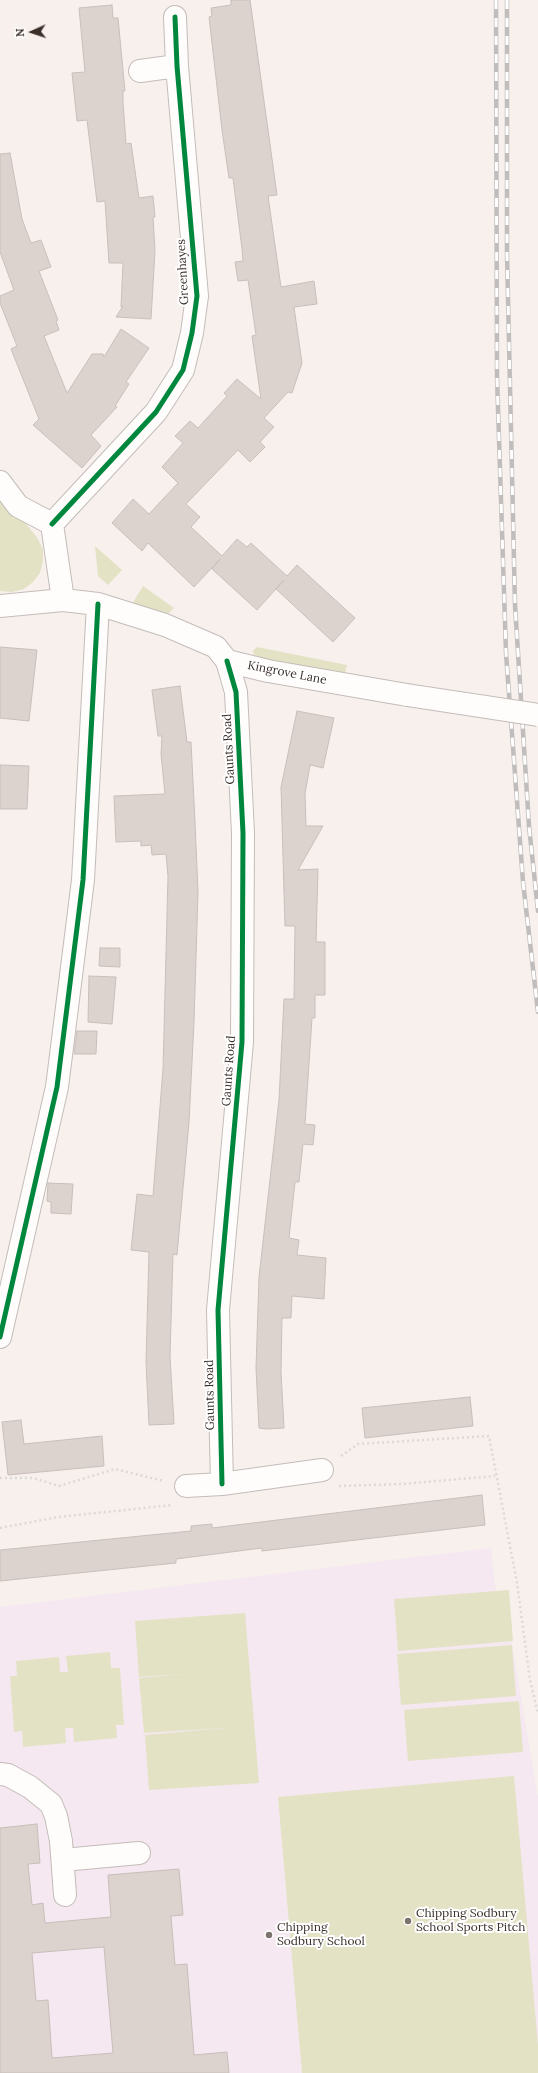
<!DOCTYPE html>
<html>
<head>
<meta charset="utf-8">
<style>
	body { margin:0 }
	#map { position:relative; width:538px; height:2073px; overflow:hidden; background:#f7f0ed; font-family:Lora,serif }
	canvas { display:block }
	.north { position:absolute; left:12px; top:12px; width:40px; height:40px; -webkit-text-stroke:3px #fff; paint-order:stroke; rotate:267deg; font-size:11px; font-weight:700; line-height:16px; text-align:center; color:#3a2f29 }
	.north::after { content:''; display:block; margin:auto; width:14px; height:18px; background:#3a2f29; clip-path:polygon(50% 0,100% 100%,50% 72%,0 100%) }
</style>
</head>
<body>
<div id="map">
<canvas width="538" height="2073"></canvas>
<div class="north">N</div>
</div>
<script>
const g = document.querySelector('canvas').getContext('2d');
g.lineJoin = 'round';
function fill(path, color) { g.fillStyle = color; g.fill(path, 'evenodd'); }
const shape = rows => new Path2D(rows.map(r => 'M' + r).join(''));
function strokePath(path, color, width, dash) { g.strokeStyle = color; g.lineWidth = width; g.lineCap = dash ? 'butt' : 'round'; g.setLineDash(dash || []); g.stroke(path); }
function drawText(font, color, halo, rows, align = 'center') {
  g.font = font + ' Lora,serif'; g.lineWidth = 4; g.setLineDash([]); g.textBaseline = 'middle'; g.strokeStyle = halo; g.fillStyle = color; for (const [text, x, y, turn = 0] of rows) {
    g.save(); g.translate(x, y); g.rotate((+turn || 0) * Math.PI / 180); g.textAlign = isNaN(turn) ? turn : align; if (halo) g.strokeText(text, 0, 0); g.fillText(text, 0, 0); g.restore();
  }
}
const education = shape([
	[491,1548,495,1585,512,1645,538,1797,538,2073,0,2073,0,1607]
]);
const green = shape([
	[0,490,38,539,43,550,43,561,40,573,33,582,24,589,12,592,0,591],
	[95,546,122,570,108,585,98,576],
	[143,586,174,608,166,616,132,604],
	[257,647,347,665,344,677,275,663,254,655,253,651],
	[509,1590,513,1641,398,1651,394,1599],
	[245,1613,259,1783,149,1790,145,1735,226,1728,144,1733,139,1678,184,1674,139,1677,135,1621],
	[512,1645,516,1696,401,1705,397,1654],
	[110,1652,111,1668,120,1668,124,1725,116,1725,117,1738,74,1742,73,1728,65,1728,66,1743,23,1747,22,1731,14,1732,10,1676,17,1676,16,1661,59,1657,60,1672,68,1672,66,1656],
	[519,1701,523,1752,408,1761,404,1710],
	[514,1776,538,2045,538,2073,302,2073,278,1797]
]);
const building = shape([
	[231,0,250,0,277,195,268,196,281,287,314,281,317,304,294,307,302,363,292,393,288,392,264,418,274,427,260,442,265,447,250,462,238,450,186,504,200,517,191,527,222,556,237,539,247,547,251,543,287,576,297,565,355,618,333,642,276,589,284,580,257,610,212,569,220,559,194,587,148,543,142,551,112,523,133,499,149,514,178,483,162,467,183,443,175,436,190,421,198,428,227,396,224,393,237,379,261,399,252,336,256,335,248,280,238,281,235,262,243,261,242,249,233,178,229,178,222,130,209,17,212,16,211,8,231,5,231,0],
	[112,5,113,18,118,18,125,91,123,91,123,102,126,144,131,143,139,198,153,196,155,217,153,217,155,251,151,319,116,317,123,306,121,307,123,263,109,263,105,201,97,202,87,120,77,121,72,73,85,72,79,8,112,5],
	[10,153,22,219,31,243,41,240,51,267,39,271,58,320,56,321,59,330,44,336,67,393,92,354,103,354,104,357,121,329,149,348,126,382,129,384,115,406,117,407,91,435,101,446,82,468,33,425,39,419,11,349,17,346,0,303,0,296,14,290,0,252,0,154,10,153],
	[0,647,37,650,29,721,0,718,0,647],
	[180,686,187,742,191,742,195,822,198,892,194,1022,189,1122,177,1255,173,1254,170,1356,174,1424,149,1425,146,1362,149,1252,131,1250,137,1194,153,1196,163,1069,168,876,166,854,152,855,151,845,141,846,141,841,116,842,114,796,165,794,161,754,162,736,158,736,152,690,180,686],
	[297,711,334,718,323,768,310,765,305,794,306,826,323,826,298,870,318,869,316,942,325,942,325,995,315,995,315,1018,312,1018,305,1124,315,1125,313,1145,303,1144,299,1182,295,1182,289,1238,299,1240,297,1255,326,1258,324,1299,292,1296,291,1318,282,1318,281,1371,284,1428,266,1429,259,1428,256,1368,259,1277,279,1100,284,999,294,999,295,926,285,926,281,787,297,711],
	[0,765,29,766,27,809,0,809,0,765],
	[100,948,120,948,120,967,99,966,100,948],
	[89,976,116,977,112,1024,88,1022,89,976],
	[77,1031,97,1031,96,1054,74,1054,77,1031],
	[48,1183,73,1184,71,1214,51,1213,51,1202,47,1201,48,1183],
	[470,1397,473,1426,365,1438,362,1408,470,1397],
	[21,1420,24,1444,102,1436,104,1466,8,1475,2,1422,21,1420],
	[482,1495,485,1525,262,1551,262,1548,176,1559,176,1563,0,1581,0,1550,191,1531,191,1526,212,1524,212,1528,482,1495],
	[37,1824,40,1863,28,1864,32,1905,43,1903,45,1923,111,1917,108,1875,179,1869,183,1915,171,1916,175,1965,187,1964,194,2055,227,2052,229,2073,0,2073,0,1828,37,1824],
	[104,1947,113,2053,52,2058,48,2000,36,2001,32,1953,104,1947]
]);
const path = shape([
	[341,1456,358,1444,489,1436,517,1583,530,1680,538,1713],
	[0,1478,33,1478,59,1486,115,1469,164,1481],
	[339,1486,402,1484,495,1476],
	[0,1528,58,1517,173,1505]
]);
const minor = shape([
	[140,71,177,66],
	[0,482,18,506,52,524,63,600],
	[52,524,156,412,183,370,192,333,197,296,177,66,175,17],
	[0,606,63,600,98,604,165,625,216,647,227,661,268,671,407,695],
	[0,1337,57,1087,83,880,98,604],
	[222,1484,218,1310,242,1042,243,833,236,692,227,661],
	[186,1486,222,1484,322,1470],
	[0,1774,8,1775,30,1787,51,1804,56,1816,61,1841,65,1895],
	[63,1860,139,1853]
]);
const rail = shape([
	[496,0,497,377,506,653,523,882,538,1012],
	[507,0,507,254,515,605,529,826,538,911]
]);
const minorBridge = shape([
	[407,695,538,715]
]);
const cycleway = shape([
	[52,524,156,412,183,370,192,333,197,296,177,66,175,17],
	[0,1337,57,1087,83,880,98,604],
	[222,1484,218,1310,242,1042,243,833,236,692,227,661]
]);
const markers = [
	[408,1921,4,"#7c736e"],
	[269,1935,4,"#7c736e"]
];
const streetNames = [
	["Greenhayes",183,272,-93],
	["Kingrove Lane",287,673,11],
	["Gaunts Road",229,749,-93],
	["Gaunts Road",229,1071,-86],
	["Gaunts Road",210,1395,-91]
];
const poiNames = [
	["Chipping Sodbury",416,1914],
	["School Sports Pitch",416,1928],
	["Chipping",277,1928],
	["Sodbury School",277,1942]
];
fill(education, '#f5e8f0');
fill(green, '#e3e2c5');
fill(building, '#dcd3cf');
strokePath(building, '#c8bfbb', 1);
strokePath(minor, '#c4bcb8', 24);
strokePath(path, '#dcd9d8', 2.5, [2, 3]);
strokePath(minor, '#fefdfc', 22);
strokePath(rail, '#c0bdbc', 4.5);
strokePath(rail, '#fff', 3, [9]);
strokePath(minorBridge, '#c4bcb8', 24, []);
strokePath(minorBridge, '#fefdfc', 22);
strokePath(cycleway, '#00873e', 5);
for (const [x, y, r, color] of markers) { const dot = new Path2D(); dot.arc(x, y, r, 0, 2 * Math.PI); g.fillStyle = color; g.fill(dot); strokePath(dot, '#fff', 1.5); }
drawText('12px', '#3a2f29', '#fff', streetNames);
drawText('12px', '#3a2f29', '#fff', poiNames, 'left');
</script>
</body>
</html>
